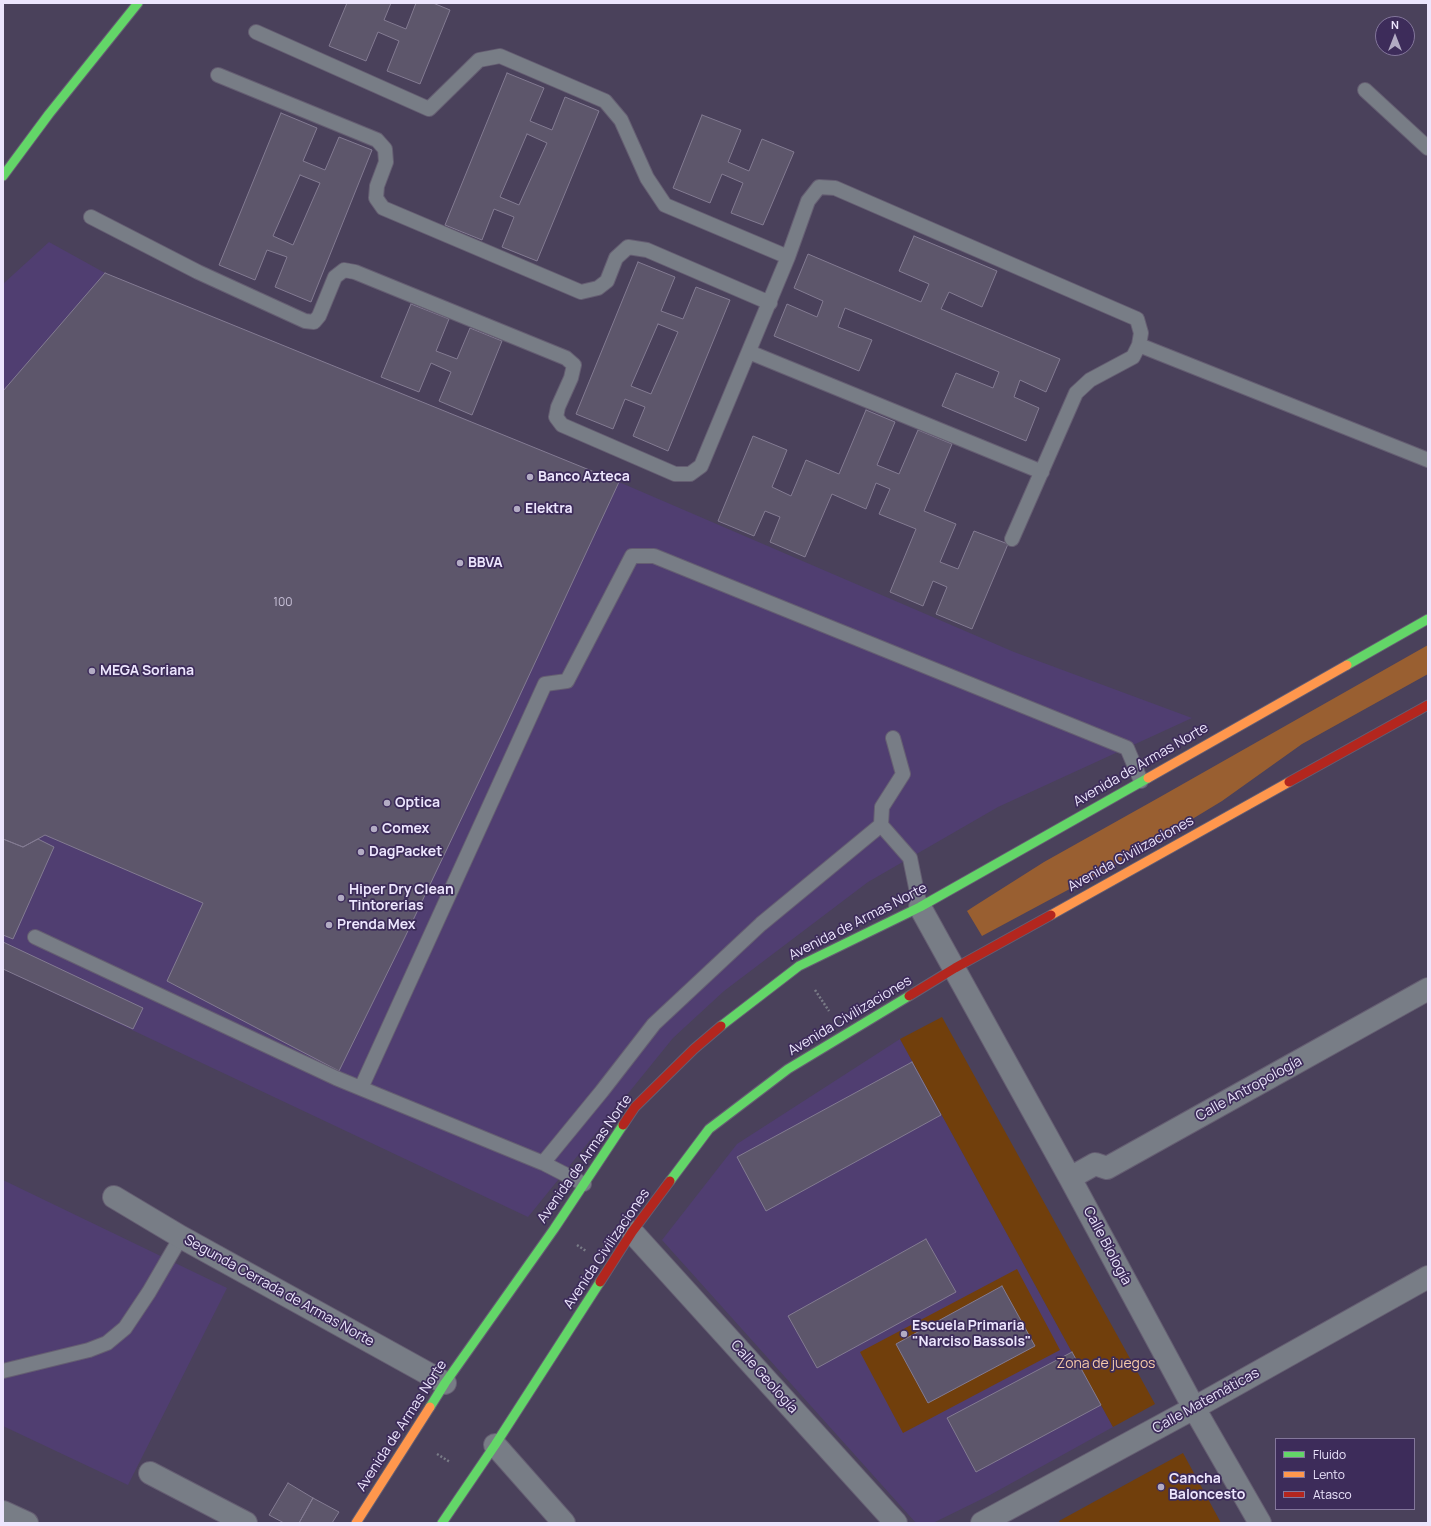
<!DOCTYPE html>
<html>
<head>
<meta charset="utf-8">
<style>
	body { margin:0 }
	#map { position:relative; width:1431px; height:1526px; overflow:hidden; background:#4a415b; font-family:Manrope,sans-serif }
	canvas { display:block }
	.frame { position:absolute; inset:0; border:4px solid #ece5fd; pointer-events:none }
	.legend { position:absolute; left:1275px; top:1438px; width:140px; height:72px; box-sizing:border-box; background:#3d2c5a; border:1px solid #83769b; margin:0; padding:5px 7px; list-style:none; font-size:12px; color:#ece5fd }
	.legend li { display:flex; align-items:center; gap:8px; height:20px }
	.legend b { width:20px; border:1px solid #83769b }
	.north { position:absolute; left:1375px; top:16px; width:40px; height:40px; box-sizing:border-box; background:#3d2c5a; border:1px solid #83769b; border-radius:50%; rotate:0deg; font-size:11px; font-weight:700; line-height:16px; text-align:center; color:#ece5fd }
	.north::after { content:''; display:block; margin:auto; width:14px; height:18px; background:#b3acc4; clip-path:polygon(50% 0,100% 100%,50% 72%,0 100%) }
</style>
</head>
<body>
<div id="map">
<canvas width="1431" height="1526"></canvas>
<div class="frame"></div>
<ul class="legend">
<li><b style="height:5px;background:#63d668"></b>Fluido</li>
<li><b style="height:5px;background:#ff974d"></b>Lento</li>
<li><b style="height:5px;background:#b3261e"></b>Atasco</li>
</ul>
<div class="north">N</div>
</div>
<script>
const g = document.querySelector('canvas').getContext('2d');
g.lineJoin = 'round';
function fill(path, color) { g.fillStyle = color; g.fill(path, 'evenodd'); }
const shape = rows => new Path2D(rows.map(r => 'M' + r).join(''));
function strokePath(path, color, width, dash) { g.strokeStyle = color; g.lineWidth = width; g.lineCap = dash ? 'butt' : 'round'; g.setLineDash(dash || []); g.stroke(path); }
function drawText(font, color, halo, rows, align = 'center') {
  g.font = font + ' Manrope,sans-serif'; g.lineWidth = 3.5; g.setLineDash([]); g.textBaseline = 'middle'; g.strokeStyle = halo; g.fillStyle = color; for (const [text, x, y, turn = 0] of rows) {
    g.save(); g.translate(x, y); g.rotate((+turn || 0) * Math.PI / 180); g.textAlign = isNaN(turn) ? turn : align; if (halo) g.strokeText(text, 0, 0); g.fillText(text, 0, 0); g.restore();
  }
}
const built = shape([
	[49,242,105,273,619,482,1014,652,1192,718,998,807,868,882,724,991,673,1038,528,1217,3,969,3,284],
	[900,1039,1113,1427,990,1495,933,1523,916,1523,662,1240,737,1144],
	[3,1180,227,1288,128,1485,3,1426]
]);
const green = shape([
	[942,1017,1155,1404,1113,1427,900,1039],
	[1017,1269,1060,1350,903,1433,860,1352],
	[1183,1453,1221,1523,1060,1523,1059,1521]
]);
const forest = shape([
	[1428,645,1428,674,1302,744,1222,801,1133,855,982,936,967,911,973,907,1044,862,1160,797]
]);
const building = shape([
	[347,3,391,3,384,20,406,29,416,3,433,3,450,10,420,84,387,71,399,41,378,32,366,61,329,46,347,3],
	[507,73,544,88,530,121,552,130,565,97,599,111,537,261,502,247,514,217,494,209,482,240,445,225,507,73],
	[527,134,547,143,519,205,500,197,527,134],
	[281,113,317,128,303,161,325,170,339,137,372,150,311,302,275,287,287,257,267,250,255,280,219,265,281,113],
	[300,175,320,183,293,245,273,236,300,175],
	[702,115,741,130,728,162,749,171,762,139,794,152,763,225,731,213,743,183,722,174,710,203,673,188,702,115],
	[914,236,997,271,982,307,949,292,941,309,1060,359,1046,392,1020,380,1014,397,1039,408,1026,441,942,406,956,373,993,388,999,372,879,322,845,308,838,327,872,340,859,371,774,336,787,304,817,317,823,301,794,288,808,254,921,302,929,284,899,271,914,236],
	[638,262,675,277,661,311,683,319,696,287,730,300,668,451,633,436,645,407,625,399,613,429,576,414,638,262],
	[658,324,678,332,651,394,631,386,658,324],
	[105,273,619,482,506,725,405,937,339,1071,167,981,203,903,45,835,23,847,3,839,3,391,105,273],
	[411,304,449,319,436,351,457,359,470,328,502,341,472,415,439,401,451,372,431,363,419,392,381,377,411,304],
	[866,410,895,422,877,465,899,474,918,430,952,444,924,511,956,524,940,562,958,569,974,531,1008,544,972,629,936,614,947,587,933,581,923,606,890,592,916,529,879,514,890,489,876,483,866,509,832,494,805,557,770,542,780,517,765,511,754,536,718,521,753,436,787,450,772,487,791,496,806,460,839,474,866,410],
	[3,839,23,847,38,839,54,847,13,939,3,935,3,839],
	[3,942,143,1008,133,1029,3,969,3,942],
	[912,1062,941,1115,766,1211,737,1157,912,1062],
	[926,1239,956,1292,817,1368,788,1316,926,1239],
	[1002,1286,1035,1346,928,1403,896,1344,1002,1286],
	[1072,1352,1101,1405,976,1472,947,1418,1072,1352],
	[288,1483,313,1498,299,1523,284,1523,269,1515,288,1483],
	[313,1498,339,1512,332,1523,299,1523,313,1498]
]);
const path = shape([
	[815,990,829,1011],
	[577,1245,586,1251],
	[437,1454,450,1462]
]);
const lane = shape([
	[256,32,429,109,479,60,500,56,605,101,621,120,647,178,665,205,788,257],
	[218,75,377,140,385,149,386,162,377,186,376,198,383,208,581,292,598,288,607,281,616,258,628,247,647,250,770,303],
	[1365,90,1428,148],
	[91,217,198,272,305,321,314,322,319,316,335,277,344,270,355,272,566,358,574,365,571,378,558,407,556,417,562,425,675,474,690,474,701,466,788,257,808,201,819,187,835,188,1137,319,1141,333,1139,345,1428,460],
	[749,352,1042,472],
	[1012,539,1076,393,1090,380,1133,357,1139,345],
	[893,738,903,774,882,807,881,825,910,858,920,907],
	[35,937,336,1078,543,1163,584,1184],
	[361,1088,545,684,567,681,632,556,654,556,1127,748,1141,781],
	[543,1163,602,1091,654,1024,761,924,881,825],
	[3,1371,89,1350,107,1343,125,1328,149,1292,181,1237]
]);
const street = shape([
	[920,907,1070,1178,1194,1408,1260,1523],
	[1070,1178,1095,1164,1107,1168,1428,989],
	[114,1197,181,1237,445,1383],
	[632,1232,896,1523],
	[495,1445,564,1523],
	[150,1473,246,1523],
	[3,1512,27,1523],
	[982,1523,1194,1408,1428,1277]
]);
const fast = shape([
	[3,176,49,114,138,3],
	[1347,665,1428,619],
	[721,1026,799,966,920,907,1148,778],
	[670,1181,709,1129,788,1069,909,996],
	[430,1407,445,1383,554,1229,623,1125],
	[442,1523,495,1445,600,1282]
]);
const slow = shape([
	[1148,778,1347,665],
	[1051,915,1289,782],
	[356,1523,430,1407]
]);
const jam = shape([
	[1289,782,1428,705],
	[909,996,955,968,1051,915],
	[623,1125,635,1107,694,1049,721,1026],
	[600,1282,632,1232,670,1181]
]);
const markers = [
	[530,477,4,"#b3acc4"],
	[517,509,4,"#b3acc4"],
	[460,563,4,"#b3acc4"],
	[92,671,4,"#b3acc4"],
	[387,803,4,"#b3acc4"],
	[374,829,4,"#b3acc4"],
	[361,852,4,"#b3acc4"],
	[341,898,4,"#b3acc4"],
	[329,925,4,"#b3acc4"],
	[904,1334,4,"#b3acc4"],
	[1161,1487,4,"#b3acc4"]
];
const numberNames = [
	["100",283,603]
];
const poiNames = [
	["Banco Azteca",538,477],
	["Elektra",525,509],
	["BBVA",468,563],
	["MEGA Soriana",100,671],
	["Optica",395,803],
	["Comex",382,829],
	["DagPacket",369,852],
	["Hiper Dry Clean",349,890],
	["Tintorerias",349,906],
	["Prenda Mex",337,925],
	["Escuela Primaria",912,1326],
	["\"Narciso Bassols\"",912,1342],
	["Cancha",1169,1479],
	["Baloncesto",1169,1495]
];
const streetNames = [
	["Avenida de Armas Norte",1141,765,-30],
	["Avenida Civilizaciones",1131,854,-29],
	["Avenida de Armas Norte",858,922,-27],
	["Avenida Civilizaciones",850,1016,-31],
	["Calle Antropología",1249,1089,-29],
	["Avenida de Armas Norte",585,1159,-55],
	["Calle Biología",1107,1246,62],
	["Avenida Civilizaciones",607,1249,-56],
	["Segunda Cerrada de Armas Norte",279,1291,29],
	["Calle Geología",764,1377,48],
	["Calle Matemáticas",1206,1401,-29],
	["Avenida de Armas Norte",402,1426,-57]
];
const parkNames = [
	["Zona de juegos",1106,1364]
];
fill(built, '#503e71');
fill(green, '#713f0c');
fill(forest, '#995f31');
fill(building, '#5d566b');
strokePath(building, '#837b92', 1);
strokePath(lane, '#655e72', 16);
strokePath(street, '#655e72', 24);
strokePath(fast, '#655e72', 11);
strokePath(slow, '#655e72', 11);
strokePath(jam, '#655e72', 11);
strokePath(path, '#7a7c87', 2.5, [2, 2]);
strokePath(lane, '#787d86', 14);
strokePath(street, '#787d86', 22);
strokePath(fast, '#63d668', 9);
strokePath(slow, '#ff974d', 9);
strokePath(jam, '#b3261e', 9);
for (const [x, y, r, color] of markers) { const dot = new Path2D(); dot.arc(x, y, r, 0, 2 * Math.PI); g.fillStyle = color; g.fill(dot); strokePath(dot, '#3d2c5a', 1.5); }
drawText('12px', '#c8c1d8', null, numberNames);
drawText('bold 14px', '#ece5fd', '#3d2c5a', poiNames, 'left');
drawText('14px', '#ece5fd', '#3d2c5a', streetNames);
drawText('14px', '#f5c9a8', '#3d2c5a', parkNames);
</script>
</body>
</html>
